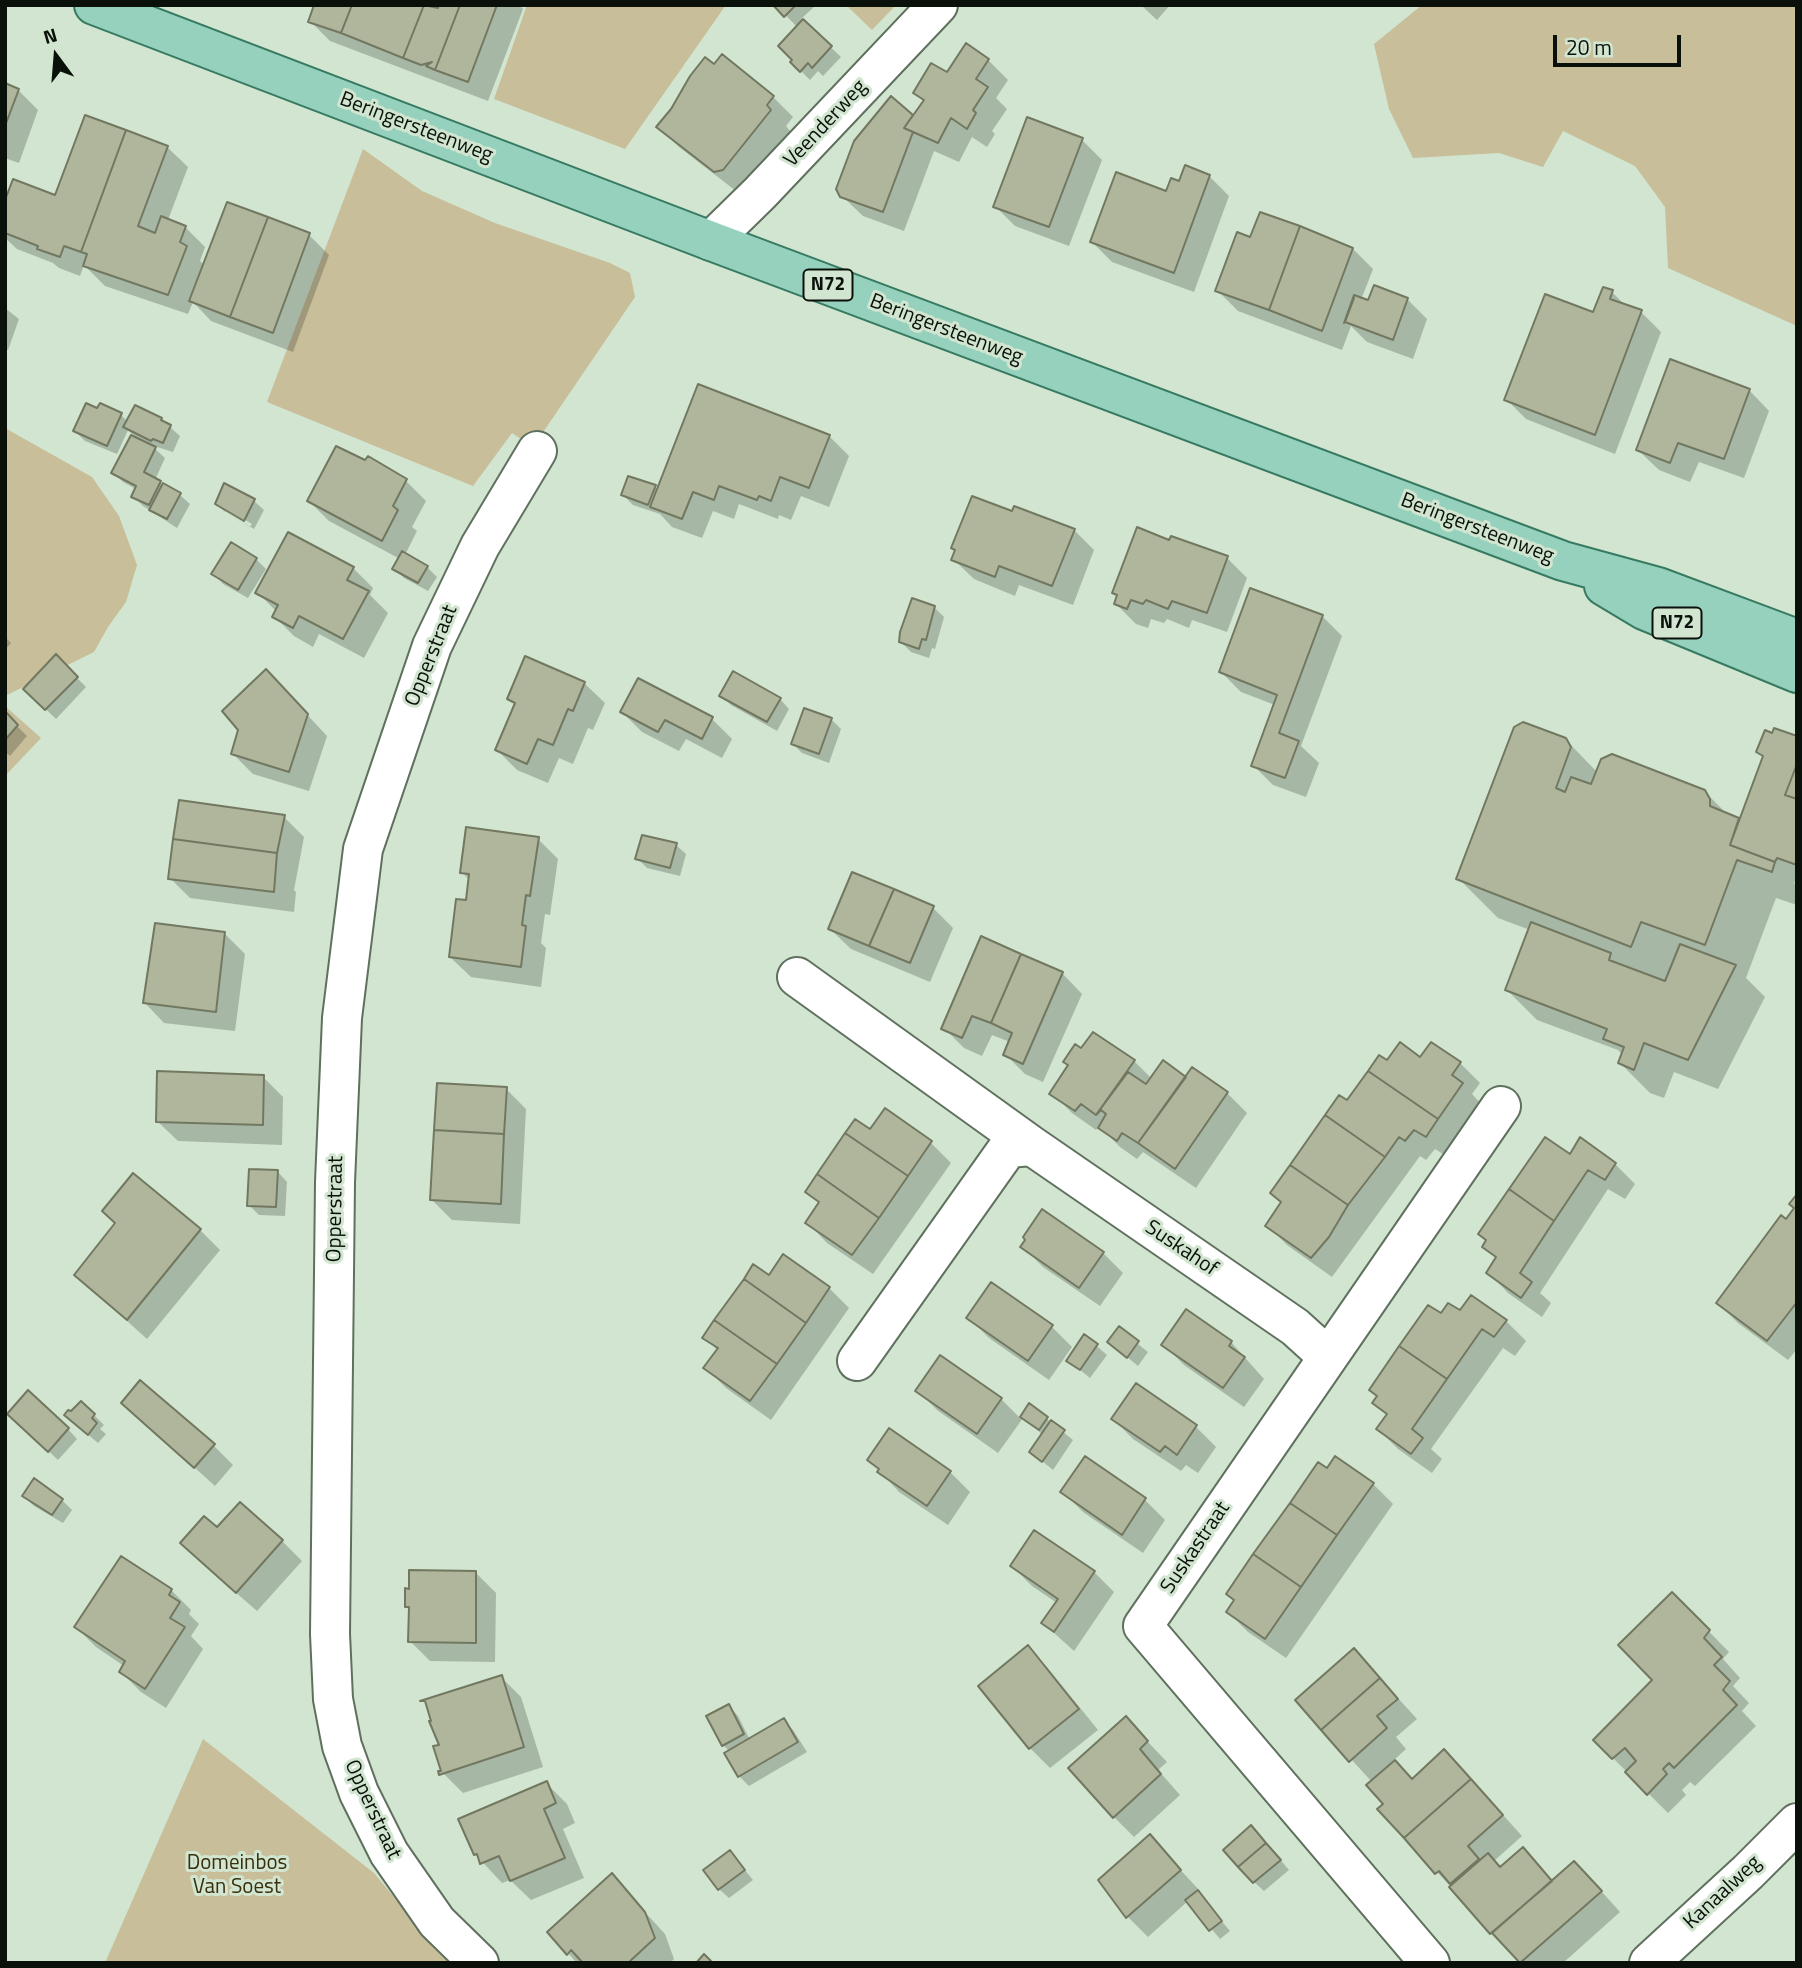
<!DOCTYPE html>
<html>
<head>
<meta charset="utf-8">
<style>
	body { margin:0 }
	#map { position:relative; width:1802px; height:1968px; overflow:hidden; background:#d1e5d0; font-family:"Titillium Web",sans-serif }
	canvas { display:block }
	.frame { position:absolute; inset:0; border:7px solid #0a110a; pointer-events:none }
	.north { position:absolute; left:21px; top:21px; width:70px; height:70px; -webkit-text-stroke:5px #d1e5d0; paint-order:stroke; rotate:344deg; font-size:19px; font-weight:700; line-height:28px; text-align:center; color:#0a110a }
	.north::after { content:''; display:block; margin:auto; width:24px; height:32px; background:#0a110a; clip-path:polygon(50% 0,100% 100%,50% 72%,0 100%) }
	.scale { position:absolute; left:1553px; top:35px; width:128px; height:32px; box-sizing:border-box; border:4px solid #0a110a; border-top:0; padding-left:9px; font-size:21px; line-height:24px; white-space:nowrap; color:#0a110a; -webkit-text-stroke:5px #d1e5d0; paint-order:stroke }
</style>
</head>
<body>
<div id="map">
<canvas width="1802" height="1968"></canvas>
<div class="frame"></div>
<div class="north">N</div>
<div class="scale">20 m</div>
</div>
<script>
const g = document.querySelector('canvas').getContext('2d');
g.lineJoin = 'round';
function fill(path, color) { g.fillStyle = color; g.fill(path, 'evenodd'); }
const shape = rows => new Path2D(rows.map(r => 'M' + r).join(''));
function strokePath(path, color, width, dash) { g.strokeStyle = color; g.lineWidth = width; g.lineCap = dash ? 'butt' : 'round'; g.setLineDash(dash || []); g.stroke(path); }
function drawText(font, color, halo, rows, align = 'center') {
  g.font = font + ' "Titillium Web",sans-serif'; g.lineWidth = 6; g.setLineDash([]); g.textBaseline = 'middle'; g.strokeStyle = halo; g.fillStyle = color; for (const [text, x, y, turn = 0] of rows) {
    g.save(); g.translate(x, y); g.rotate((+turn || 0) * Math.PI / 180); g.textAlign = isNaN(turn) ? turn : align; if (halo) g.strokeText(text, 0, 0); g.fillText(text, 0, 0); g.restore();
  }
}
const green = shape([
	[527,5,726,5,625,149,494,99],
	[846,5,896,5,872,30],
	[1422,5,1797,5,1797,326,1668,268,1665,207,1635,166,1563,131,1543,167,1499,153,1413,158,1389,109,1374,44],
	[363,149,422,191,495,223,610,263,630,273,635,297,533,447,512,433,473,486,267,402],
	[5,428,92,477,119,516,137,565,126,602,108,627,94,652,5,696],
	[5,706,41,738,5,776],
	[203,1739,374,1873,422,1931,456,1963,105,1963]
]);
const shadow = shape([
	[316,5,519,5,523,9,488,101,330,41,310,21],
	[776,5,816,5,801,19,841,57,823,76,818,71,810,80,792,62,797,27],
	[1141,5,1170,5,1157,20],
	[988,60,1008,80,996,98,1007,109,992,131,995,134,987,147,972,137,959,162,934,151,904,231,863,216,842,196,891,98,914,117,925,103,915,93,947,74],
	[5,85,18,90,38,110,19,163,5,158],
	[773,97,793,117,786,126,790,131,743,189,736,191,679,147,659,127],
	[1082,140,1102,160,1069,246,1015,226,995,206],
	[167,147,188,167,168,220,185,227,205,247,200,261,204,265,309,235,329,255,293,352,211,321,193,302,188,314,105,286,84,265,80,276,59,268,53,263,17,249,5,238,5,205,56,197],
	[1209,176,1229,196,1194,292,1112,262,1092,242,1180,183],
	[1251,239,1353,249,1373,269,1361,300,1369,302,1407,299,1427,319,1413,359,1367,342,1351,326,1342,350,1238,311,1217,290],
	[1612,292,1627,307,1641,312,1661,332,1615,454,1526,419,1506,399,1594,315],
	[5,308,19,319,8,350,5,349],
	[1749,390,1769,411,1744,478,1699,462,1690,482,1659,470,1638,450],
	[121,415,128,422,161,419,180,436,173,452,151,445,165,458,155,480,180,495,190,504,177,528,143,506,133,496,136,489,123,482,113,472,133,435,128,430,117,454,85,441,75,431],
	[829,436,849,456,829,507,801,496,791,520,779,515,778,519,739,504,734,519,713,511,702,538,672,527,660,514,633,505,623,495,655,487,659,491],
	[406,481,426,501,412,527,417,531,405,555,427,567,437,577,428,591,404,578,395,569,400,559,329,521,309,501],
	[225,485,254,501,264,510,254,529,225,512,250,527,252,524,225,508,225,512,217,504],
	[1013,513,1074,530,1094,550,1073,605,1019,585,1015,596,974,579,953,559],
	[1170,542,1227,558,1247,578,1227,632,1192,620,1189,628,1167,619,1164,623,1151,619,1148,628,1136,624,1116,604,1119,597,1114,593],
	[256,559,266,569,248,598,223,584,214,574],
	[353,568,373,588,370,595,388,613,364,658,319,634,313,647,294,636,274,616,277,612,257,592],
	[934,607,944,617,935,649,932,648,929,658,911,652,901,642],
	[1322,616,1342,636,1301,746,1319,763,1306,797,1273,785,1253,765,1275,705,1241,692,1221,672],
	[5,637,11,643,5,650],
	[56,657,86,687,56,719,25,689],
	[584,683,605,703,593,730,588,728,573,764,559,758,548,783,517,770,497,750,516,706,509,699],
	[286,692,327,736,309,791,253,774,233,754],
	[721,695,780,699,789,709,777,731,731,705],
	[622,712,712,719,732,739,722,758,686,739,679,751,642,732],
	[5,714,27,736,10,756,5,752],
	[831,719,841,729,829,763,802,753,793,744],
	[1797,738,1797,878,1794,883,1797,886,1797,905,1776,898,1746,978,1765,997,1718,1089,1674,1072,1664,1098,1650,1093,1620,1063,1623,1055,1618,1050,1537,1020,1507,990,1530,930,1498,918,1458,878,1565,739,1598,773,1704,791,1728,815,1740,821,1764,758,1758,752],
	[284,817,304,837,294,890,296,892,294,912,190,898,170,878],
	[538,839,558,859,550,915,545,914,541,943,546,948,541,987,471,977,450,957,467,902,470,881,462,872],
	[676,845,686,854,680,876,647,868,637,858],
	[933,908,953,928,930,982,851,949,830,929],
	[225,934,245,954,235,1031,164,1023,144,1002],
	[1062,973,1082,994,1043,1082,1025,1074,1005,1054,1010,1042,992,1035,982,1056,964,1048,944,1028],
	[1094,1034,1134,1061,1152,1079,1186,1079,1227,1093,1247,1113,1196,1188,1143,1152,1137,1159,1120,1147,1099,1126,1096,1130,1072,1113,1052,1093],
	[1420,1059,1460,1063,1480,1083,1472,1094,1482,1105,1446,1156,1435,1149,1426,1160,1420,1156,1332,1277,1287,1245,1267,1225,1388,1062],
	[263,1077,283,1097,282,1145,178,1141,157,1121],
	[506,1089,526,1109,520,1224,452,1220,432,1200],
	[885,1110,931,1143,951,1163,873,1274,827,1243,807,1222,820,1204,807,1192,871,1132],
	[1580,1140,1615,1164,1635,1184,1625,1199,1608,1189,1540,1293,1551,1303,1542,1317,1508,1293,1488,1272,1497,1259,1484,1246,1570,1156],
	[278,1172,287,1182,285,1216,259,1215,249,1205],
	[1797,1197,1797,1349,1788,1360,1738,1323,1718,1303,1796,1209],
	[200,1230,220,1250,147,1339,76,1275],
	[1023,1247,1103,1253,1123,1273,1100,1306,1043,1267],
	[769,1278,829,1288,849,1308,771,1420,726,1388,706,1368,718,1351,704,1337],
	[991,1284,1052,1327,1072,1347,1049,1380,989,1338,969,1318],
	[1441,1315,1506,1321,1526,1341,1515,1356,1503,1348,1431,1449,1442,1459,1432,1473,1398,1449,1378,1429,1388,1416,1374,1402],
	[1119,1329,1148,1352,1138,1366,1109,1342],
	[1085,1336,1107,1355,1090,1378,1068,1360],
	[1231,1342,1264,1379,1244,1407,1184,1365,1164,1345],
	[941,1357,1001,1399,1021,1419,1030,1405,1073,1440,1053,1470,1031,1452,1043,1435,1023,1418,998,1453,937,1410,917,1390],
	[1136,1386,1196,1427,1216,1447,1198,1473,1186,1465,1181,1471,1133,1439,1113,1419],
	[123,1403,213,1445,233,1465,215,1486],
	[71,1413,94,1415,104,1425,100,1429,106,1434,98,1443,75,1424],
	[19,1423,68,1429,77,1439,58,1460],
	[869,1459,950,1472,970,1492,948,1525,899,1492],
	[1085,1459,1145,1500,1165,1520,1143,1553,1083,1512,1063,1492],
	[1327,1470,1373,1484,1393,1504,1286,1658,1248,1632,1228,1612],
	[34,1481,62,1500,72,1510,63,1523,34,1506,24,1496],
	[217,1530,282,1541,302,1561,257,1611,202,1563],
	[1012,1566,1094,1572,1114,1592,1074,1651,1043,1623,1057,1603,1032,1586],
	[476,1573,496,1593,495,1662,430,1661,410,1641,410,1610,407,1606],
	[171,1590,191,1610,189,1614,199,1624,191,1636,203,1649,166,1708,141,1692,121,1672,124,1666,96,1647,76,1627],
	[1672,1594,1729,1652,1723,1659,1740,1678,1733,1686,1749,1703,1742,1711,1756,1726,1695,1786,1690,1782,1682,1790,1686,1795,1668,1813,1595,1740,1654,1680],
	[1027,1647,1047,1667,1098,1730,1050,1768,1030,1748,980,1686],
	[1354,1650,1417,1719,1396,1737,1406,1749,1393,1761,1412,1780,1464,1772,1522,1836,1494,1861,1501,1868,1523,1849,1553,1882,1594,1883,1620,1912,1563,1963,1521,1963,1379,1809,1385,1804,1372,1782,1297,1700],
	[501,1677,521,1697,543,1767,463,1793,443,1773,441,1746],
	[729,1706,738,1716,750,1740,784,1720,793,1730,807,1752,749,1786,739,1776,727,1754,730,1752,723,1745],
	[1126,1719,1167,1762,1158,1770,1180,1795,1134,1837,1114,1817],
	[546,1783,567,1804,575,1823,563,1829,584,1878,531,1900,510,1880,502,1883,475,1854],
	[1150,1837,1200,1891,1198,1893,1230,1931,1220,1939,1188,1901,1148,1937,1128,1917,1101,1881],
	[1261,1837,1289,1870,1264,1891,1254,1882],
	[730,1852,753,1880,729,1898,719,1889],
	[612,1876,665,1934,674,1959,670,1963,577,1963,568,1953]
]);
const building = shape([
	[314,5,352,5,341,33,308,22,314,5],
	[352,5,424,5,403,58,341,33,352,5],
	[424,5,438,8,439,5,460,5,435,70,426,66,432,62,421,65,403,58,424,5],
	[460,5,497,5,468,82,435,70,460,5],
	[773,5,796,5,784,17,773,5],
	[803,19,832,46,812,68,808,63,800,72,790,62,792,60,778,46,803,19],
	[966,43,989,59,976,79,988,87,973,110,976,113,967,129,951,118,938,143,904,128,924,100,913,93,931,63,947,72,966,43],
	[722,54,774,96,767,105,771,110,723,170,714,172,656,127,671,109,690,76,705,57,714,64,722,54],
	[5,83,19,89,5,126,5,83],
	[891,96,913,115,904,128,913,132,883,212,840,197,836,189,854,141,891,96],
	[85,115,126,130,81,252,64,246,60,257,37,249,38,246,5,233,5,200,13,179,55,195,85,115],
	[1027,117,1083,138,1049,227,993,207,1027,117],
	[126,130,168,146,138,226,155,233,161,216,186,226,180,242,187,246,168,295,83,266,87,254,81,252,126,130],
	[1185,165,1210,175,1174,273,1090,242,1116,172,1166,191,1171,178,1179,181,1185,165],
	[227,202,268,217,230,317,189,301,227,202],
	[1260,212,1300,226,1269,310,1215,291,1237,232,1250,237,1260,212],
	[268,217,310,233,273,333,230,317,268,217],
	[1300,226,1353,248,1322,331,1269,310,1300,226],
	[1374,285,1408,298,1393,340,1345,322,1354,298,1344,323,1354,295,1368,300,1374,285],
	[1603,287,1613,290,1610,299,1642,310,1595,435,1504,400,1545,294,1593,312,1603,287],
	[1670,359,1750,389,1724,459,1678,443,1670,463,1636,450,1670,359],
	[698,384,830,435,809,488,780,477,771,501,759,496,757,500,719,486,714,500,693,492,682,519,650,507,698,384],
	[86,403,97,408,100,403,122,413,107,446,73,431,86,403],
	[135,405,162,418,161,420,171,425,163,443,153,439,151,441,123,427,135,405],
	[131,435,156,447,144,472,161,481,149,505,131,497,136,486,111,473,131,435],
	[336,446,365,460,368,456,407,479,393,506,398,510,382,541,307,501,336,446],
	[628,476,656,485,648,505,621,495,628,476],
	[163,483,181,493,167,519,149,510,163,483],
	[224,483,255,499,244,521,215,504,224,483],
	[972,496,1012,511,1014,506,1075,529,1052,586,999,566,995,577,951,560,955,550,951,548,972,496],
	[1137,527,1169,540,1171,536,1228,556,1207,613,1172,601,1168,609,1146,600,1143,604,1131,600,1127,609,1114,604,1117,595,1112,593,1137,527],
	[288,532,354,567,347,580,369,591,343,639,299,616,293,628,272,617,278,605,255,593,288,532],
	[231,542,257,558,238,590,211,574,231,542],
	[402,551,428,566,418,583,392,569,402,551],
	[1250,588,1323,615,1279,733,1299,741,1285,778,1251,766,1277,695,1219,672,1250,588],
	[912,598,935,606,926,640,922,639,919,649,899,642,900,632,912,598],
	[56,654,78,677,45,710,23,689,56,654],
	[525,656,585,682,573,711,568,709,553,745,538,739,527,764,495,750,515,703,507,699,525,656],
	[266,669,308,714,289,772,231,754,238,730,222,711,266,669],
	[733,671,781,698,767,722,719,696,733,671],
	[638,678,713,717,702,739,665,720,658,732,620,712,638,678],
	[804,708,832,718,819,754,791,744,804,708],
	[5,711,18,725,5,740,5,711],
	[1523,722,1566,738,1571,747,1556,788,1565,792,1571,777,1591,784,1601,759,1612,754,1705,790,1710,799,1710,806,1739,818,1730,845,1775,862,1772,872,1737,860,1705,945,1641,922,1631,947,1456,879,1514,727,1523,722],
	[1774,728,1797,736,1797,764,1785,795,1797,799,1797,865,1777,858,1775,862,1730,845,1763,756,1756,752,1765,730,1772,733,1774,728],
	[1797,764,1797,799,1785,795,1797,764],
	[179,800,285,815,277,853,173,839,179,800],
	[466,827,539,837,530,896,526,895,522,925,526,926,521,967,449,957,456,899,466,900,469,874,460,873,466,827],
	[642,835,677,843,670,868,635,859,642,835],
	[173,839,277,853,274,892,168,879,173,839],
	[852,872,894,889,869,946,828,929,852,872],
	[894,889,934,906,910,963,869,946,894,889],
	[1531,922,1611,953,1609,960,1665,981,1680,944,1736,965,1688,1060,1644,1043,1634,1070,1618,1063,1624,1047,1603,1039,1607,1029,1505,990,1531,922],
	[155,923,225,932,216,1012,143,1003,155,923],
	[981,936,1021,954,991,1023,972,1016,962,1038,941,1029,981,936],
	[1021,954,1063,972,1023,1064,1003,1055,1012,1033,991,1023,1021,954],
	[1093,1032,1135,1060,1096,1115,1081,1104,1075,1111,1049,1094,1068,1065,1063,1062,1075,1044,1081,1048,1093,1032],
	[1400,1042,1420,1057,1431,1042,1461,1062,1452,1075,1463,1083,1438,1119,1368,1071,1379,1055,1387,1060,1400,1042],
	[1163,1060,1186,1077,1138,1143,1122,1133,1117,1141,1098,1128,1106,1114,1101,1110,1096,1115,1128,1072,1146,1084,1163,1060],
	[1192,1067,1228,1092,1175,1169,1138,1143,1192,1067],
	[157,1071,264,1075,263,1125,156,1122,157,1071],
	[1368,1071,1438,1119,1426,1137,1414,1130,1405,1141,1399,1137,1385,1157,1325,1115,1339,1095,1347,1100,1368,1071],
	[437,1083,507,1087,504,1134,434,1130,437,1083],
	[885,1108,932,1141,908,1176,845,1133,855,1119,870,1129,885,1108],
	[1325,1115,1385,1157,1348,1205,1290,1165,1325,1115],
	[434,1130,504,1134,501,1204,430,1200,434,1130],
	[845,1133,908,1176,879,1218,817,1174,845,1133],
	[1545,1137,1570,1154,1580,1137,1616,1163,1605,1180,1588,1170,1554,1221,1509,1189,1545,1137],
	[1290,1165,1348,1205,1329,1237,1311,1258,1265,1226,1281,1202,1270,1193,1290,1165],
	[249,1169,278,1170,276,1207,247,1206,249,1169],
	[133,1173,201,1229,127,1320,74,1275,115,1223,102,1211,133,1173],
	[817,1174,879,1218,852,1255,805,1223,819,1202,805,1192,817,1174],
	[1509,1189,1554,1221,1520,1273,1532,1282,1521,1298,1486,1273,1496,1257,1482,1247,1486,1240,1478,1234,1509,1189],
	[1797,1194,1797,1302,1767,1341,1716,1303,1781,1215,1786,1219,1794,1208,1789,1204,1797,1194],
	[1042,1209,1104,1252,1079,1288,1020,1247,1025,1240,1023,1237,1042,1209],
	[783,1254,830,1287,806,1323,744,1279,753,1264,769,1275,783,1254],
	[744,1279,806,1323,777,1364,714,1320,744,1279],
	[991,1282,1053,1325,1028,1361,966,1318,991,1282],
	[1471,1295,1507,1320,1494,1337,1482,1329,1447,1379,1399,1346,1428,1305,1441,1313,1448,1303,1460,1310,1471,1295],
	[1186,1309,1232,1341,1229,1346,1245,1357,1223,1388,1161,1345,1186,1309],
	[714,1320,777,1364,750,1401,703,1368,718,1348,702,1338,714,1320],
	[1119,1326,1139,1341,1127,1358,1107,1342,1119,1326],
	[1084,1334,1098,1344,1080,1370,1066,1361,1084,1334],
	[1399,1346,1447,1379,1412,1429,1423,1438,1411,1454,1376,1429,1387,1414,1372,1403,1377,1396,1369,1390,1399,1346],
	[940,1355,1002,1398,977,1434,915,1391,940,1355],
	[140,1380,215,1444,194,1468,121,1403,140,1380],
	[1136,1383,1197,1425,1177,1455,1165,1446,1160,1452,1111,1419,1136,1383],
	[28,1390,69,1428,48,1452,7,1414,28,1390],
	[81,1401,95,1414,92,1418,97,1423,88,1435,64,1415,68,1410,71,1411,81,1401],
	[1029,1403,1048,1417,1039,1430,1020,1417,1029,1403],
	[1051,1420,1065,1430,1042,1462,1029,1452,1051,1420],
	[889,1428,951,1471,927,1506,877,1472,879,1469,867,1460,889,1428],
	[1085,1456,1146,1498,1122,1535,1060,1492,1085,1456],
	[1335,1456,1374,1483,1337,1535,1290,1503,1318,1462,1327,1468,1335,1456],
	[34,1478,63,1499,52,1515,22,1496,34,1478],
	[240,1502,283,1540,236,1593,180,1543,204,1516,217,1527,240,1502],
	[1290,1503,1337,1535,1301,1587,1253,1554,1290,1503],
	[1034,1530,1095,1571,1054,1632,1041,1623,1058,1599,1010,1566,1034,1530],
	[1253,1554,1301,1587,1265,1639,1226,1612,1234,1600,1226,1594,1253,1554],
	[121,1556,172,1589,169,1595,180,1602,170,1618,185,1627,145,1689,119,1672,125,1661,74,1627,121,1556],
	[409,1570,476,1571,476,1643,408,1642,409,1607,405,1607,405,1588,409,1589,409,1570],
	[1672,1592,1710,1630,1704,1638,1722,1657,1714,1665,1730,1681,1723,1690,1737,1705,1674,1768,1669,1763,1663,1769,1667,1774,1647,1795,1625,1772,1636,1761,1625,1748,1612,1759,1593,1740,1652,1680,1618,1645,1672,1592],
	[1028,1645,1079,1709,1029,1749,978,1686,1028,1645],
	[1354,1648,1380,1678,1321,1730,1295,1700,1354,1648],
	[502,1675,524,1747,439,1775,438,1771,441,1771,433,1746,439,1745,429,1721,431,1721,425,1701,420,1701,502,1675],
	[1380,1678,1398,1699,1377,1716,1387,1728,1349,1762,1321,1730,1380,1678],
	[729,1704,744,1734,722,1746,706,1716,729,1704],
	[1126,1716,1148,1741,1140,1749,1161,1774,1113,1818,1068,1768,1126,1716],
	[784,1718,798,1742,738,1777,724,1753,784,1718],
	[1444,1749,1471,1779,1404,1838,1377,1809,1383,1804,1366,1785,1395,1760,1412,1779,1444,1749],
	[1471,1779,1503,1815,1468,1846,1479,1859,1450,1884,1439,1871,1435,1874,1404,1838,1471,1779],
	[547,1781,556,1803,544,1809,565,1858,510,1881,499,1856,480,1864,477,1854,474,1855,458,1819,547,1781],
	[1251,1825,1266,1843,1238,1867,1223,1850,1251,1825],
	[1150,1834,1181,1870,1126,1918,1098,1880,1150,1834],
	[1266,1843,1281,1860,1253,1883,1238,1867,1266,1843],
	[1523,1847,1552,1881,1490,1934,1449,1887,1488,1853,1500,1867,1523,1847],
	[730,1850,745,1870,718,1890,703,1870,730,1850],
	[1574,1861,1602,1891,1520,1963,1492,1933,1574,1861],
	[612,1873,645,1912,655,1938,628,1963,583,1963,571,1950,567,1955,547,1932,612,1873],
	[1198,1890,1222,1921,1209,1931,1185,1900,1198,1890],
	[704,1954,713,1963,696,1963,704,1954]
]);
const street = shape([
	[711,241,760,193,938,5],
	[797,977,1032,1146],
	[857,1361,1008,1148,1032,1146,1295,1327,1327,1356],
	[479,1963,437,1922,389,1853,359,1793,342,1746,333,1699,330,1634,335,1182,342,1018,363,849,432,646,480,546,537,451],
	[1430,1963,1143,1626,1501,1106]
]);
const secondary = shape([
	[1649,1963,1748,1872,1797,1823]
]);
const primary = shape([
	[94,5,711,241,1563,561,1658,587,1797,639],
	[1604,586,1644,610,1797,673]
]);
const shields = [
	[828,285,49],
	[1677,623,49]
];
const shieldNames = [
	["N72",828,285],
	["N72",1677,623]
];
const streetNames = [
	["Veenderweg",826,124,-47],
	["Beringersteenweg",416,128,21],
	["Beringersteenweg",946,330,21],
	["Beringersteenweg",1477,529,21],
	["Opperstraat",432,656,-68],
	["Opperstraat",336,1209,-89],
	["Suskahof",1181,1249,34],
	["Suskastraat",1196,1548,-56],
	["Opperstraat",372,1810,65],
	["Kanaalweg",1723,1893,-43]
];
const parkNames = [
	["Domeinbos",237,1864],
	["Van Soest",237,1888]
];
fill(green, '#c8be9a');
fill(shadow, '#0003');
fill(building, '#afb69c');
strokePath(building, '#727860', 2);
strokePath(street, '#5f715e', 42);
strokePath(secondary, '#5f715e', 42);
strokePath(primary, '#367a62', 42);
strokePath(street, '#fff', 38);
strokePath(secondary, '#fff', 38);
strokePath(primary, '#95d1bd', 38);
for (const [x, y, w] of shields) { const box = new Path2D(); box.roundRect(x - w / 2, y - 15.5, w, 31, 5); g.fillStyle = '#d1e5d0'; g.fill(box); strokePath(box, '#0a110a', 2); }
drawText('bold 19px', '#0a110a', null, shieldNames);
drawText('21px', '#0a110a', '#d1e5d0', streetNames);
drawText('21px', '#392f0c', '#d1e5d0', parkNames);
</script>
</body>
</html>
